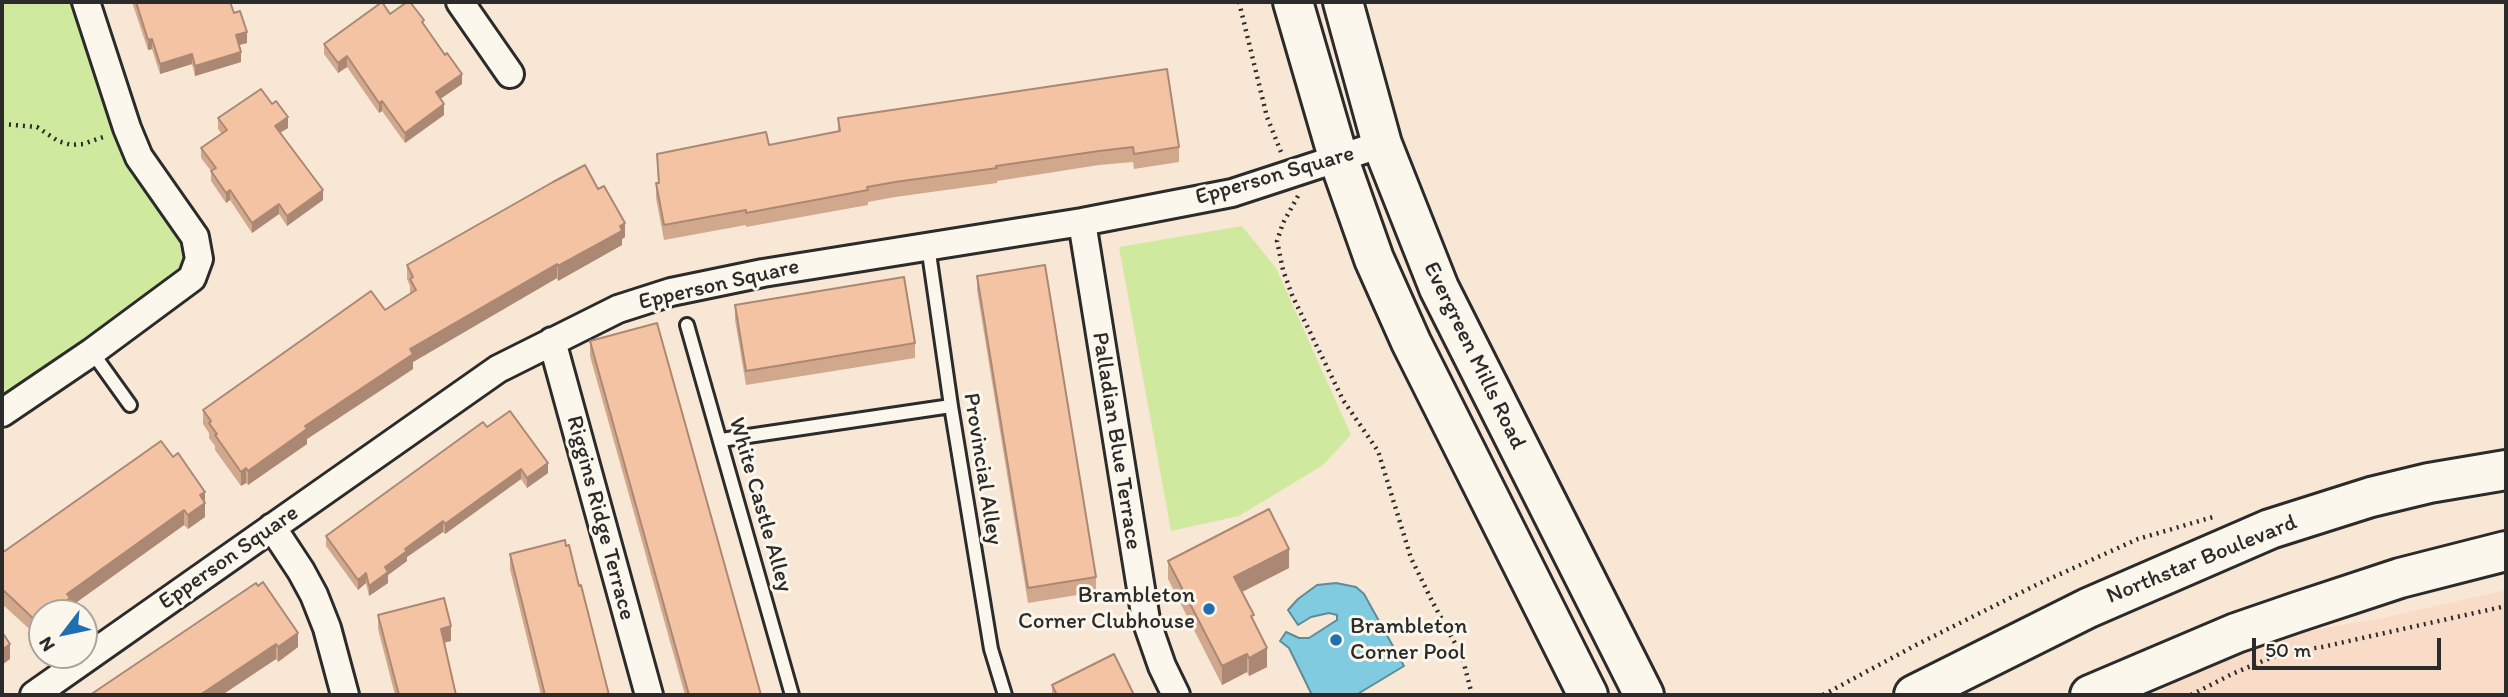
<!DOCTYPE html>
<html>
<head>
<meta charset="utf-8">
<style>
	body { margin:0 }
	#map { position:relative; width:2508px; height:697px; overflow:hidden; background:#f9e7d6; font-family:Itim,sans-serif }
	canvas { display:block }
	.frame { position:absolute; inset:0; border:4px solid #2b2b2b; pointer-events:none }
	.north { position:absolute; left:28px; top:599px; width:70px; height:70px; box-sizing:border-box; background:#fbf7ec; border:2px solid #a8a59f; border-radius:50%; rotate:238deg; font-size:19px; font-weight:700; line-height:28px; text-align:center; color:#2b2b2b }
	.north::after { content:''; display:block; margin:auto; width:24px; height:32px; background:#1f6fb2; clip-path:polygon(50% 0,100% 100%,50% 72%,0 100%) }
	.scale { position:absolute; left:2252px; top:638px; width:189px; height:32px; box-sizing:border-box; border:4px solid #2b2b2b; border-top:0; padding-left:9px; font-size:21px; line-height:24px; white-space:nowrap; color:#2b2b2b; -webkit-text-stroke:5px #fbf7ec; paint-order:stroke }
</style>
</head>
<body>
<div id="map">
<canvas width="2508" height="697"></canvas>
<div class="frame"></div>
<div class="north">N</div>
<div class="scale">50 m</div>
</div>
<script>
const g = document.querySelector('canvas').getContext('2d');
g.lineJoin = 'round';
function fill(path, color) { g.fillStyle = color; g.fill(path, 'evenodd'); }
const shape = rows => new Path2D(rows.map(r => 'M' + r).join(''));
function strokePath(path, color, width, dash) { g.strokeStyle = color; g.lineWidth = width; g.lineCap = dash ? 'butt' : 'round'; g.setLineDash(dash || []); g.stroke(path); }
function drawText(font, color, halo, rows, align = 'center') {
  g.font = font + ' Itim,sans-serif'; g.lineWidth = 6; g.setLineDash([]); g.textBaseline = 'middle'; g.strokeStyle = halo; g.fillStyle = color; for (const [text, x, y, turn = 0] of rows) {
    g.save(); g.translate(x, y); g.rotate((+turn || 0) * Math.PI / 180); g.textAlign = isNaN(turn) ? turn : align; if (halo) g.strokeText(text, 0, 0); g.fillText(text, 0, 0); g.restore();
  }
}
const built = shape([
	[2506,590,2506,695,2153,695,2195,671,2291,634,2387,617]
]);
const green = shape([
	[2,2,86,2,127,128,199,259,2,413],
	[1242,226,1276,268,1351,435,1323,465,1239,516,1171,531,1119,247]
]);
const water = shape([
	[1336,583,1356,587,1364,594,1404,666,1356,695,1312,695,1289,648,1280,641,1286,632,1299,638,1309,638,1337,620,1337,615,1329,613,1311,617,1298,625,1288,610,1298,599,1317,585,1336,583]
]);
const path = shape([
	[1239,2,1267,117,1281,152],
	[2,124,37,127,58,141,71,145,83,144,106,136],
	[1298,196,1283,223,1277,241,1283,270,1292,295,1343,400,1378,451,1411,558,1432,601,1462,656,1472,695],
	[1823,695,1916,645,2038,584,2138,539,2213,517],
	[2191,695,2232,674,2282,653,2322,647,2506,606]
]);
const lane = shape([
	[928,246,951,406,991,649,1005,695],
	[687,325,792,695],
	[92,352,130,405],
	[721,440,951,406]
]);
const street = shape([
	[460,2,510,74],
	[1082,222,1146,620,1162,666,1176,695],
	[552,341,649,695],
	[2,413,92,352,192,278,199,259,195,237,139,157,127,128,86,2],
	[272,527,301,571,314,595,327,628,345,695],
	[34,695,498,369,618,309,671,292,763,273,1082,222,1232,193,1382,144]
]);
const primary = shape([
	[1293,2,1338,157,1374,259,1411,342,1588,695],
	[1343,2,1382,144,1439,288,1644,695],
	[1914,695,2088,608,2270,529,2371,497,2429,483,2506,470],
	[2090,695,2236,633,2297,612,2400,578,2506,551]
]);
const wall = shape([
	[132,2,230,2,234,13,247,43,239,45,241,62,195,76,192,64,160,74,152,49,148,50],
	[390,14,424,26,462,84,440,99,444,115,405,143,382,111,379,113,347,67,338,73,324,54,324,44],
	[218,118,288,128,280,132,323,200,287,226,279,214,252,233,230,200,226,203,211,181,211,171,201,158,201,148,222,134,218,129],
	[838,118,1179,147,1179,162,1134,169,1133,162,1099,165,997,181,997,183,895,197,868,202,868,205,746,227,746,225,664,240,656,198,656,183,658,183,657,154,769,145,838,131],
	[625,237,622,239,622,245,558,281,557,278,413,362,413,369,307,439,307,444,248,485,246,483,241,486,215,450,215,446,209,438,209,433,203,424,203,410,385,310,410,294,410,286,407,279,407,265],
	[977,276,1096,577,1096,592,1028,603,977,290],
	[735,305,915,343,915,358,746,385,735,320],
	[590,341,761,695,685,695,590,356],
	[487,427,548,473,527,488,521,479,445,534,443,532,407,557,407,561,388,575,388,583,369,596,366,583,358,590,326,546,326,536],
	[173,457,205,492,205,517,188,529,184,525,70,607,70,613,42,613,42,633,37,636,2,604,2,553],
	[510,554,579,586,609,695,541,695,510,569],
	[1168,561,1289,568,1242,592,1254,622,1267,667,1249,676,1247,672,1222,685,1168,579],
	[256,583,298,647,278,662,276,659,222,695,90,695],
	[378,615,451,641,444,643,456,695,395,695,378,629],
	[1052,685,1134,695,1052,695]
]);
const shadedWall = shape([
	[247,32,247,43,236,46,236,35],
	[152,39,152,49,148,50,148,40],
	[241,52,241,62,195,76,195,66],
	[192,54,192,64,160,74,160,64],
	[347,56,347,67,338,73,338,63],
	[462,74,462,84,436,102,436,92],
	[382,101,382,111,379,113,379,103],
	[444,104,444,115,405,143,405,133],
	[288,117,288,128,275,136,275,126],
	[230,190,230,200,226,203,226,193],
	[323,190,323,200,287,226,287,216],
	[279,204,279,214,252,233,252,223],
	[625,223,625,237,622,239,622,245,558,281,558,266],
	[557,264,557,278,413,362,413,369,307,439,307,444,248,485,248,471,305,426,410,349],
	[548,463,548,473,527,488,527,478],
	[246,468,246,483,241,486,241,472],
	[521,469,521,479,445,534,445,524],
	[205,492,205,517,188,529,188,515,200,495],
	[184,510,184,525,70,607,70,613,49,613,67,594],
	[443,521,443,532,407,557,407,561,388,575,388,583,369,596,369,586,385,567,405,549],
	[1289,549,1289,568,1234,596,1234,577],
	[366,573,366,583,358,590,358,580],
	[42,618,42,633,37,636,37,622],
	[451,626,451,641,441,643,441,629],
	[298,633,298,647,278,662,278,647],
	[10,644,10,659,2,665,2,650],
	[276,644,276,659,222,695,200,695],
	[1267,648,1267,667,1249,676,1249,658],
	[1247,654,1247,672,1222,685,1222,666]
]);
const building = shape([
	[136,2,230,2,234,13,240,11,247,32,236,35,241,52,195,66,192,54,160,64,152,39,148,40,136,2],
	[382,2,390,14,407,2,410,2,424,20,422,22,445,55,447,53,462,74,436,92,444,104,405,133,382,101,379,103,347,56,338,63,324,44,382,2],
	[1167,69,1179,147,1134,154,1133,147,1099,151,996,166,997,168,895,182,867,187,868,190,746,213,746,210,664,225,656,183,659,183,657,154,766,132,769,145,840,131,838,118,1167,69],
	[261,89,272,104,276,101,288,117,275,126,323,190,287,216,279,204,252,223,230,190,226,193,211,171,216,168,201,148,227,130,218,118,261,89],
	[585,165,598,189,604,186,625,223,620,226,622,231,558,266,557,264,410,349,413,354,305,426,307,429,248,471,246,468,241,472,215,435,217,434,209,423,211,421,203,410,371,291,385,310,416,290,410,279,413,277,407,265,553,182,585,165],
	[1045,265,1096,577,1028,588,977,276,1045,265],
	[904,277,915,343,746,371,735,305,904,277],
	[657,323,761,695,689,695,590,341,657,323],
	[510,411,548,463,527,478,521,469,445,524,443,521,405,549,407,551,385,567,388,572,369,586,366,573,358,580,326,536,483,422,487,427,510,411],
	[161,441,173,457,178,453,205,492,200,495,205,503,188,515,184,510,67,594,70,598,49,613,42,613,42,618,37,622,2,589,2,553,161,441],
	[1269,509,1289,549,1234,577,1254,615,1251,616,1267,648,1249,658,1247,654,1222,666,1168,561,1269,509],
	[565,540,566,546,569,545,579,586,581,585,609,695,545,695,510,554,565,540],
	[263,582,298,633,278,647,276,644,200,695,90,695,256,583,258,586,263,582],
	[444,598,451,626,441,629,456,695,399,695,378,615,444,598],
	[2,632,10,644,2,650,2,632],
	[1114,654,1134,695,1057,695,1052,685,1114,654]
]);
const markers = [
	[1209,609,7,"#1f6fb2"],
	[1336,640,7,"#1f6fb2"]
];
const streetNames = [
	["Epperson Square",1275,176,-16],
	["Epperson Square",719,285,-13],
	["Evergreen Mills Road",1474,356,64],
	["Palladian Blue Terrace",1116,441,81],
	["Provincial Alley",982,469,81],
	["White Castle Alley",760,505,74],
	["Riggins Ridge Terrace",600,518,75],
	["Epperson Square",229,558,-35],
	["Northstar Boulevard",2202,560,-22]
];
const poiNames = [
	["Brambleton",1195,596],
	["Corner Clubhouse",1195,622],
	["Brambleton",1350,627,"left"],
	["Corner Pool",1350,653,"left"]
];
fill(built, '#f8dcc7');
fill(green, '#cfe99f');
fill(water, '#81cbe1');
strokePath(water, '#5f8b98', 2);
strokePath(lane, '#2b2b2b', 18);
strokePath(street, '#2b2b2b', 32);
strokePath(primary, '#2b2b2b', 44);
strokePath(path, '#2b2b2b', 4.5, [2, 5]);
strokePath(lane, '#fbf7ec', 12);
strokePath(street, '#fbf7ec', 26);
strokePath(primary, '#fbf7ec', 38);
fill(wall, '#d2a88d');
fill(shadedWall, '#ab8873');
fill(building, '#f4c3a4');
strokePath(building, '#ab8873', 2);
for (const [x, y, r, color] of markers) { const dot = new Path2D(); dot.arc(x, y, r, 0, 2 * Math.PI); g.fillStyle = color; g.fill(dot); strokePath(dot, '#fbf7ec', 2.5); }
drawText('23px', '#2b2b2b', '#fbf7ec', streetNames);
drawText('23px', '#2b2b2b', '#fbf7ec', poiNames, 'right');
</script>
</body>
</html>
